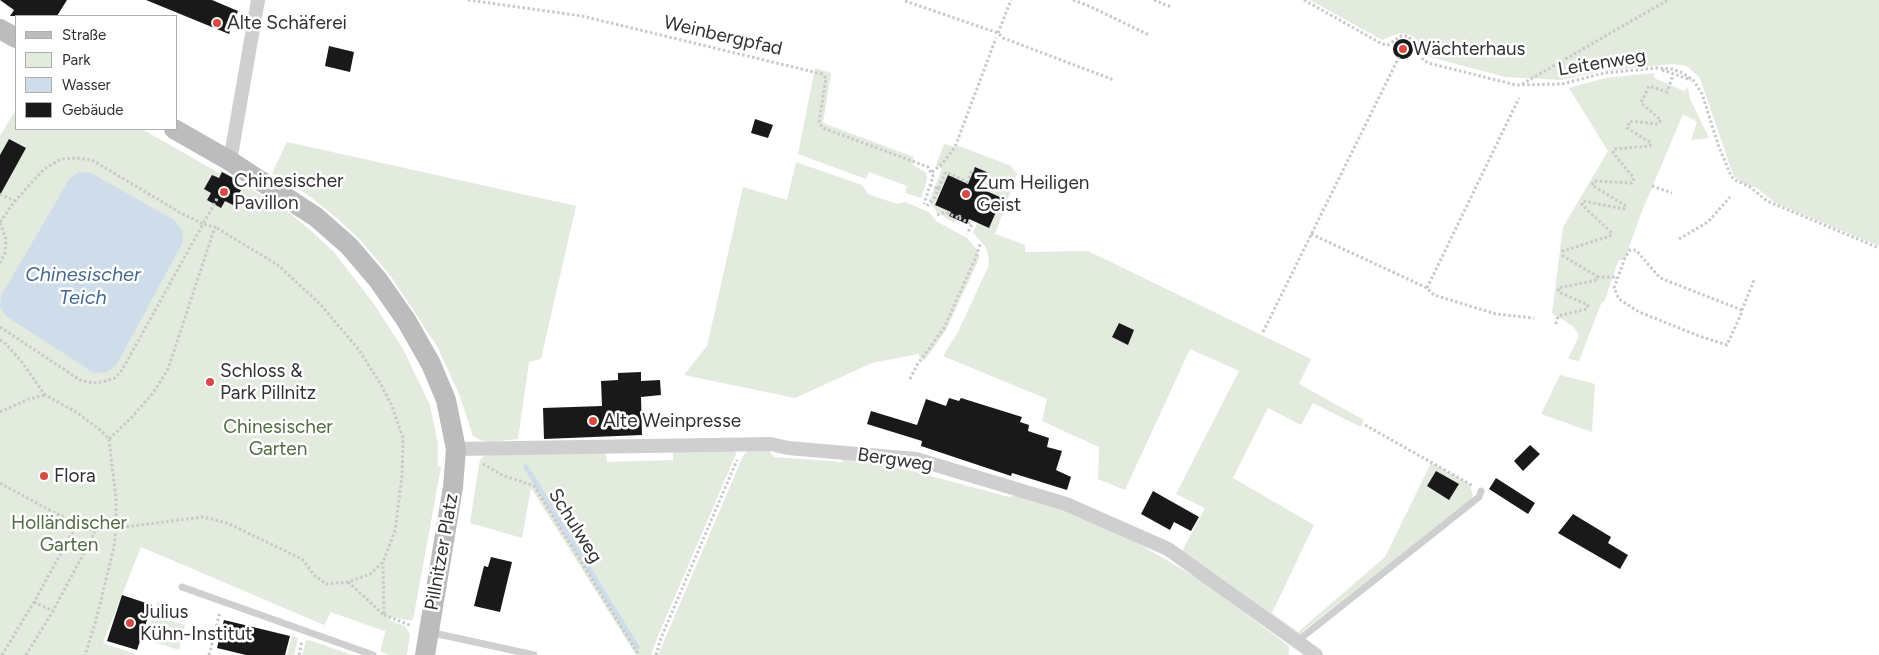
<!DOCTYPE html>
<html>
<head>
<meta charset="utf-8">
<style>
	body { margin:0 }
	#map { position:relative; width:1879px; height:655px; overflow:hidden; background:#fff; font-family:Figtree,sans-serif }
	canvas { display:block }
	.legend { position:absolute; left:15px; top:15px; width:162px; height:115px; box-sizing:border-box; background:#fff; border:1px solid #adadad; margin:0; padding:6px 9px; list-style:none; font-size:15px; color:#323232 }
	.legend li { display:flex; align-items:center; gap:10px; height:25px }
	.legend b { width:25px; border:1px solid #adadad }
</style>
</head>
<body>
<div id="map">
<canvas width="1879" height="655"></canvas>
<ul class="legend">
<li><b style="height:6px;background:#bcbcbc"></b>Straße</li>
<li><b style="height:14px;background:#e3eade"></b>Park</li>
<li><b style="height:14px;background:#cfddeb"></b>Wasser</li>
<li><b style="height:14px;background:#191919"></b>Gebäude</li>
</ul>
</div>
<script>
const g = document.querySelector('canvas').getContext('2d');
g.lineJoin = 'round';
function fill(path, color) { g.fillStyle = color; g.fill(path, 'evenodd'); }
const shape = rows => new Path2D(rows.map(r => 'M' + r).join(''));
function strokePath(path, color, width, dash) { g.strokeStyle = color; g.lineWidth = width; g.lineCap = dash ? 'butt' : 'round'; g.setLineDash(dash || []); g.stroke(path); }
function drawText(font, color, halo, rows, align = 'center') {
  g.font = font + ' Figtree,sans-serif'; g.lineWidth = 5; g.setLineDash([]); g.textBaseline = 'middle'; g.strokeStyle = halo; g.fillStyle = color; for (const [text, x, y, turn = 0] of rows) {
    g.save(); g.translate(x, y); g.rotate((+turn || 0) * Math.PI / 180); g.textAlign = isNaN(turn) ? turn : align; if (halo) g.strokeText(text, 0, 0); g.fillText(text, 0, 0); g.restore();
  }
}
const green = shape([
	[1310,0,1879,0,1879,246,1775,203,1757,188,1742,183,1733,175,1700,78,1687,66,1672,64,1603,71,1561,80,1505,77,1430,57,1425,53,1415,38,1408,34,1400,33,1382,40],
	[815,68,831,73,823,123,914,157,912,164,926,173,927,179,921,198,905,193,907,186,869,172,866,179,798,154],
	[1654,73,1654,78,1684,91,1688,87,1690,99,1709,138,1691,140,1697,122,1683,114,1640,216,1625,259,1618,261,1605,300,1601,304,1579,361,1568,359,1579,336,1574,327,1552,313,1563,227,1608,151,1569,88,1605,78],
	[16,109,16,129,142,129,219,173,221,170,287,211,310,230,334,252,374,304,403,349,430,405,438,444,438,466,441,467,413,620,406,620,390,617,389,620,405,626,410,634,407,655,389,655,381,652,381,648,386,629,384,631,331,612,324,625,141,547,103,643,138,655,0,655,0,136],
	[287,142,576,206,541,359,529,362,518,439,489,442,480,440,473,436,459,394,437,346,390,275,360,240,337,218,308,195,272,173],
	[944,144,955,147,959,146,1011,166,1017,174,995,234,1025,245,1025,252,1088,251,1311,359,1299,384,1364,420,1361,427,1313,403,1301,425,1268,408,1233,478,1314,525,1272,613,1298,632,1385,557,1431,463,1469,484,1473,494,1472,499,1298,635,1182,551,1205,508,1176,494,1239,371,1190,349,1125,490,1098,479,1099,447,1042,421,1047,399,943,356,958,332,989,265,988,253,985,246,973,233,977,223,989,228,1002,198,982,189,988,173,976,167,968,184,948,175,935,204,951,212,949,216,956,219,954,223,937,212,929,201,942,169,936,165],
	[796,162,862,185,868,194,897,204,905,202,929,212,936,221,967,238,978,251,979,259,946,330,924,361,919,356,919,354,872,363,795,398,684,375,707,346,743,187,787,200],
	[1560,375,1595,384,1592,432,1541,414],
	[673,450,735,450,736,454,658,636,651,655,636,655,531,488,522,538,470,523,479,465,480,460,486,454,606,452,607,462,673,460],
	[748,450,769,451,774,457,842,462,843,457,885,461,886,466,916,472,1009,497,1016,495,1063,509,1115,530,1199,579,1289,646,1289,655,658,655,743,456],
	[158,602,173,606,169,620,185,625,179,650,145,639],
	[292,636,298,638,294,655,287,655],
	[306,640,312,641,352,655,302,655]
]);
const water = shape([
	[79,172,91,173,174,220,182,230,183,242,117,364,107,372,94,373,6,316,0,307,1,296,70,178]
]);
const stream = shape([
	[526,467,637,647]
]);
const building = shape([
	[0,0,67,0,57,16,10,16,14,10],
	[146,0,212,0,238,11,229,34],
	'1393 49a10 10 0 1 1 20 0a10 10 0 1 1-20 0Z',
	[329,46,354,52,350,72,325,66],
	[755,119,773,125,768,138,751,133],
	[9,139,26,148,0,195,0,155],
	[975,167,989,173,982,189,1002,198,989,228,969,219,967,224,949,216,951,212,935,205,948,175,968,184],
	[222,172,237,180,234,186,241,190,233,205,225,201,221,208,207,200,211,193,204,189,212,175,219,178],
	[1119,323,1134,330,1128,345,1112,337],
	[641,372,641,381,660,380,661,395,641,397,642,435,544,439,543,408,602,406,601,381,618,380,618,373],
	[949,398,959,401,961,398,1022,417,1020,422,1029,425,1028,431,1049,438,1047,447,1062,451,1056,470,1071,477,1067,490,1012,473,1011,476,921,446,922,441,867,424,871,411,917,425,926,399,946,406],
	[1530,445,1540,454,1523,471,1514,461],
	[1436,471,1459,484,1449,500,1427,486],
	[1496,478,1535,503,1528,514,1489,489],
	[1153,491,1199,517,1191,531,1174,522,1170,530,1141,514],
	[1573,514,1611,537,1608,543,1628,555,1620,569,1558,533],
	[491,557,512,562,500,612,474,606,484,566,488,567],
	[122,595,152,605,137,650,107,641],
	[224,620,290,636,285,655,246,655,217,648]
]);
const path = shape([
	[468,0,582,16,822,74,826,78,819,122,823,128,928,167,933,176,924,204],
	[1073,0,1089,6,1149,35],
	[1154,0,1171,7],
	[1304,0,1382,44,1388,45,1401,36,1408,36,1416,45,1420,57,1428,63,1516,85,1562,84,1604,73,1657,68,1672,69,1683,73,1694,81,1702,94,1719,147,1731,176,1735,180,1750,187,1767,201,1879,248],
	[905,1,998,33,1003,38,1114,80],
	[998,33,1011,0],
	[1662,70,1691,80],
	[1522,84,1668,0],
	[932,172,943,163,955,147,996,38],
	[930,185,938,189,946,172,967,182,972,170,974,171],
	[1652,186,1672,193],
	[0,194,15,201],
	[927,206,935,197,938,189,941,190],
	[937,215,945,212,959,218,960,215],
	[959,218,972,224,967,234],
	[0,222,15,201,44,169,61,159,77,158,92,160,179,212,203,224,122,370,115,378,102,382,93,383,80,380,0,327],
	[0,223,6,239,5,253,0,263],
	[1311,234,1427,288,1434,295,1496,314,1534,318],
	[1679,239,1708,222,1730,197],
	[1597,277,1617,277,1617,279],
	[1427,288,1519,98],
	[1742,310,1660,278,1636,250,1630,250,1625,258,1614,288,1619,299,1639,312,1699,336,1727,345,1742,312,1742,310,1754,280],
	[1556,324,1558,316,1587,309,1588,305,1559,292,1558,288,1597,280,1597,276,1563,256,1563,251,1610,236,1612,233,1582,205,1583,201,1624,209,1626,206,1592,185,1594,181,1632,183,1634,178,1613,153,1614,149,1650,146,1651,143,1627,128,1630,121,1658,124,1661,120,1641,103,1649,86,1667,92,1673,75],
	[1263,332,1399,57],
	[0,340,4,342,21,361,45,395,76,412,99,429,109,439,132,417,153,393,168,369,215,227,203,224,218,197],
	[910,379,917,365,944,328,976,257,980,244],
	[0,412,29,399,45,395],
	[1365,425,1473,486],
	[109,439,116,499,116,528,203,517,227,523,302,559,314,575,326,584,348,582,370,574,383,562,395,531,402,475,403,438,392,406,380,383,359,350,320,304,278,265,215,227],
	[483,464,502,475,534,486,639,655],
	[0,483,53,512,95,532,100,528,116,528,114,547,96,620,85,655],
	[348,582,384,615,383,562],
	[34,602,53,611],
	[384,615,412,626],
	[2,655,34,602,77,524],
	[26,655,53,611,95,532],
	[209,655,220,612],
	[299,655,302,641],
	[656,655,661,638,737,460]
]);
const lane = shape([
	[182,587,373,655],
	[429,632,534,655],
	[1296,642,1479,497,1481,491]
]);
const street = shape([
	[230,161,258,0],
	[456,449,771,444,788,448,916,459,1066,504,1168,549,1316,655]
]);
const secondary = shape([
	[0,29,16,38],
	[174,129,230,161,316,217,349,246,378,280,406,320,431,364,446,400,456,449,453,487,425,655]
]);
const markers = [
	[217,23,5,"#d94943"],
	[1403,49,5,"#d94943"],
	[224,192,5,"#d94943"],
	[966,194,5,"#d94943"],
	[210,382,5,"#d94943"],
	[593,421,5,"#d94943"],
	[44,476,5,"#d94943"],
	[130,623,5,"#d94943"]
];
const poiNames = [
	["Alte Schäferei",227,23],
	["Wächterhaus",1413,49],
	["Chinesischer",234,181],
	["Pavillon",234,203],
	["Zum Heiligen",976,183],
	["Geist",976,205],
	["Schloss &",220,371],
	["Park Pillnitz",220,393],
	["Alte Weinpresse",603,421],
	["Flora",54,476],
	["Julius",140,612],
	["Kühn-Institut",140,634]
];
const streetNames = [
	["Weinbergpfad",723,36,13],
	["Leitenweg",1602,63,-9],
	["Bergweg",895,460,8],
	["Schulweg",575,526,58],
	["Pillnitzer Platz",442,552,-80]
];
const parkNames = [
	["Chinesischer",278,427],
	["Garten",278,449],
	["Holländischer",69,523],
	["Garten",69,545]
];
const waterNames = [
	["Chinesischer",83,275],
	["Teich",83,298]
];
fill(green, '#e3eade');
fill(water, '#cfddeb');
strokePath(stream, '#cfddeb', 5);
fill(building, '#191919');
strokePath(path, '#c9c9c9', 3, [2.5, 2.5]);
strokePath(lane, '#cfcfcf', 7);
strokePath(street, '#cfcfcf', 14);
strokePath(secondary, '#bcbcbc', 20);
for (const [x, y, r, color] of markers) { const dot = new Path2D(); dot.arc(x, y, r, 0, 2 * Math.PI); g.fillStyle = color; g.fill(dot); strokePath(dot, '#fff', 2); }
drawText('19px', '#323232', '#fff', poiNames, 'left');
drawText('19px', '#323232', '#fff', streetNames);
drawText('19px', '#506b41', '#fff', parkNames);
drawText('italic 20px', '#44698f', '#fff', waterNames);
</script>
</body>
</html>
